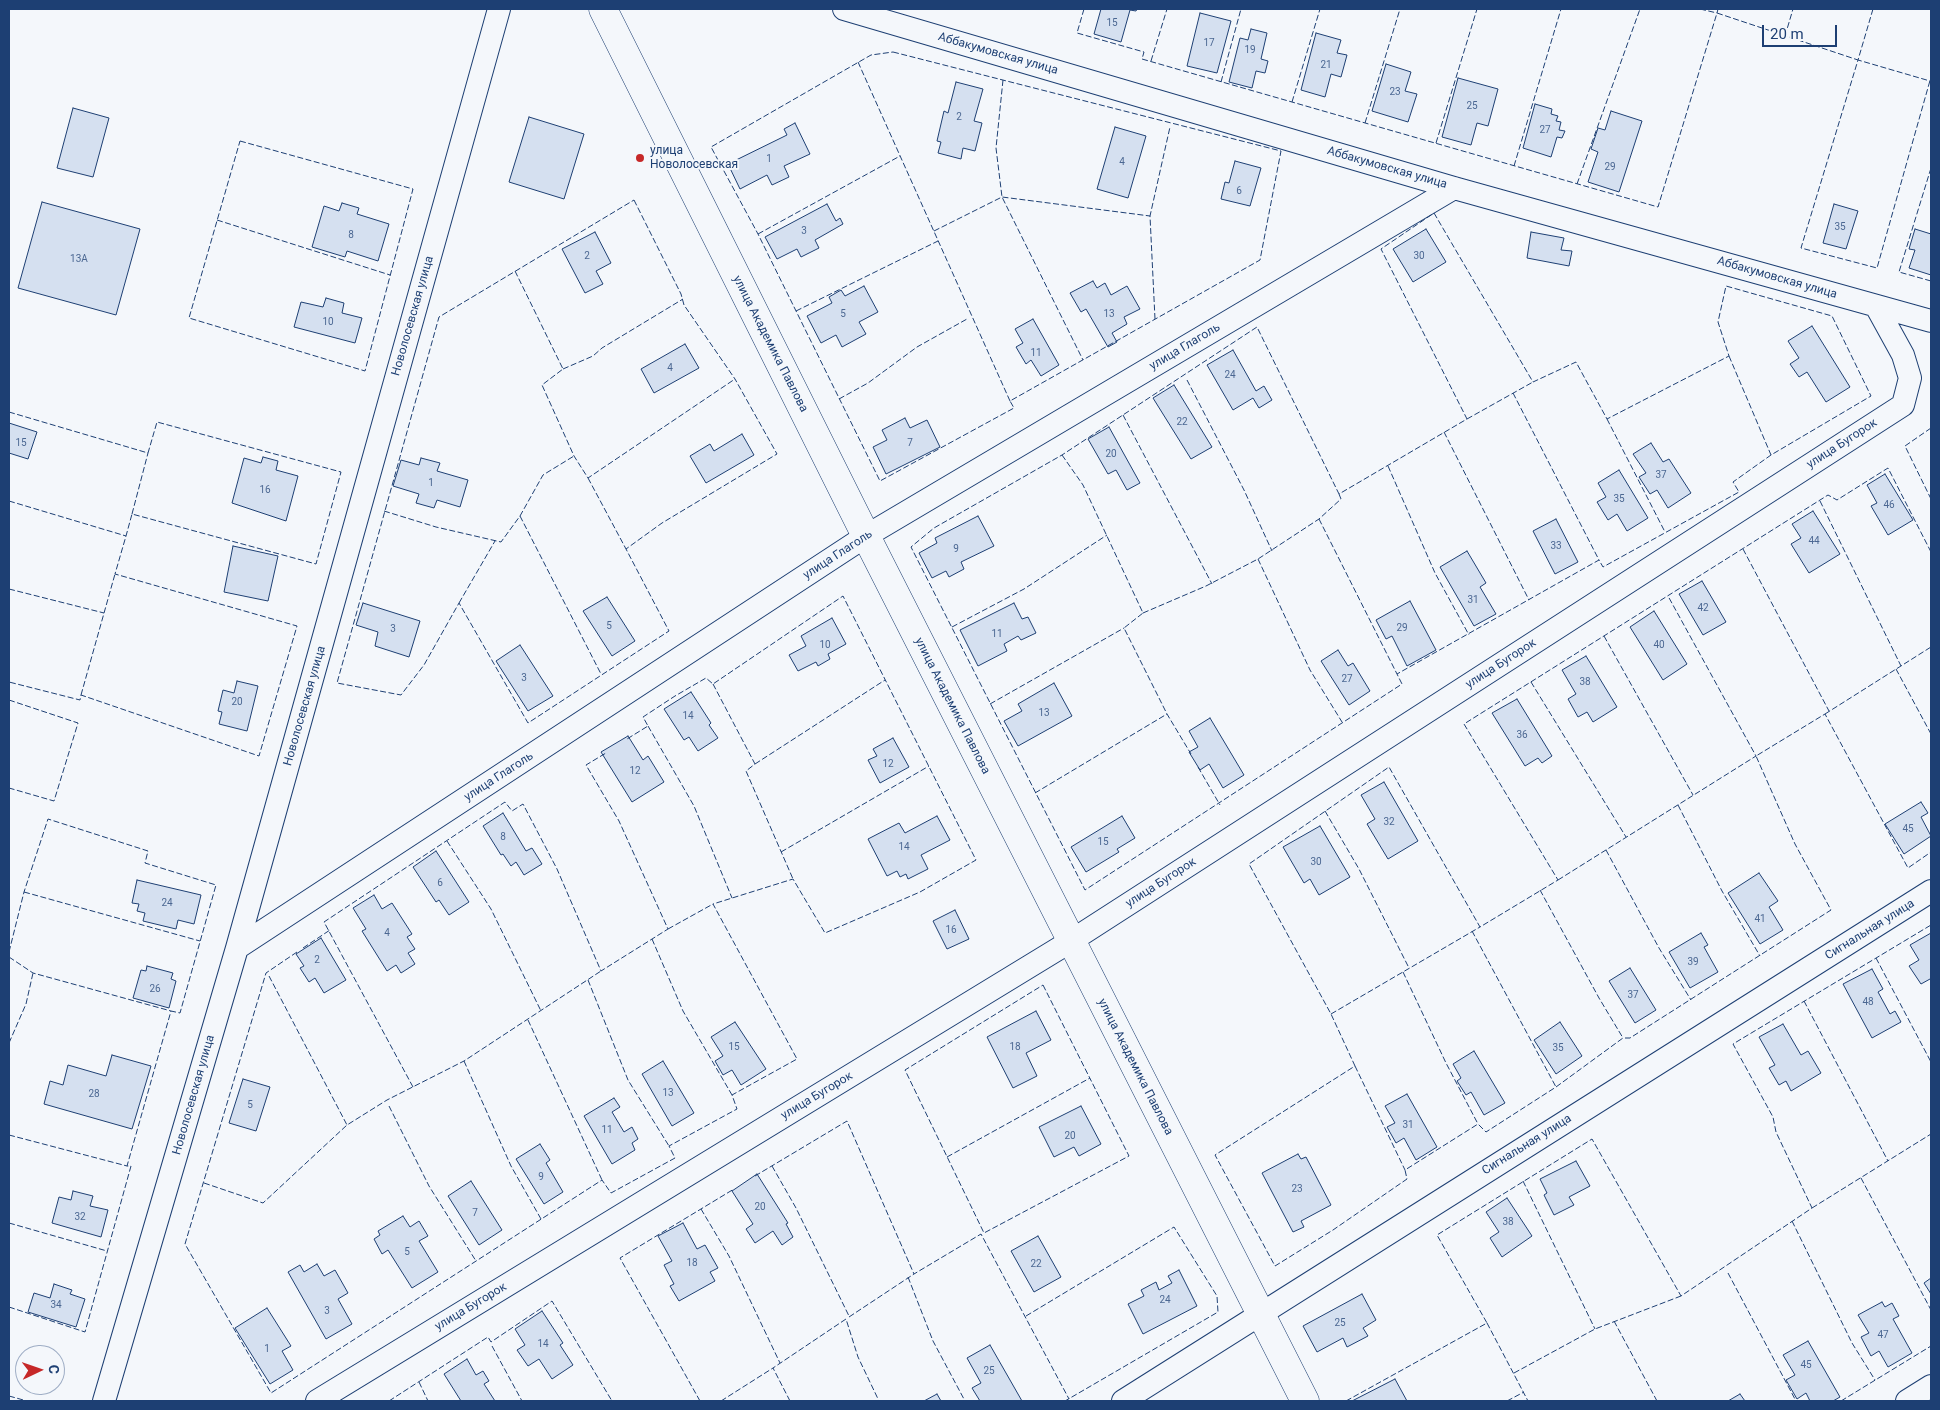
<!DOCTYPE html>
<html>
<head>
<meta charset="utf-8">
<style>
	body { margin:0 }
	#map { position:relative; width:1940px; height:1410px; overflow:hidden; background:#f4f7fb; font-family:Roboto,sans-serif }
	canvas { display:block }
	.frame { position:absolute; inset:0; border:10px solid #1d3f73; pointer-events:none }
	.north { position:absolute; left:15px; top:1345px; width:50px; height:50px; box-sizing:border-box; background:#f4f7fb; border:1px solid #9eadc5; border-radius:50%; rotate:87deg; font-size:14px; font-weight:700; line-height:20px; text-align:center; color:#1d3f73 }
	.north::after { content:''; display:block; margin:auto; width:18px; height:22px; background:#c62828; clip-path:polygon(50% 0,100% 100%,50% 72%,0 100%) }
	.scale { position:absolute; left:1762px; top:25px; width:75px; height:22px; box-sizing:border-box; border:2px solid #1d3f73; border-top:0; padding-left:6px; font-size:15px; line-height:18px; white-space:nowrap; color:#1d3f73; -webkit-text-stroke:4px #f4f7fb; paint-order:stroke }
</style>
</head>
<body>
<div id="map">
<canvas width="1940" height="1410"></canvas>
<div class="frame"></div>
<div class="north">С</div>
<div class="scale">20 m</div>
</div>
<script>
const g = document.querySelector('canvas').getContext('2d');
g.lineJoin = 'round';
function fill(path, color) { g.fillStyle = color; g.fill(path, 'evenodd'); }
const shape = rows => new Path2D(rows.map(r => 'M' + r).join(''));
function strokePath(path, color, width, dash) { g.strokeStyle = color; g.lineWidth = width; g.lineCap = dash ? 'butt' : 'round'; g.setLineDash(dash || []); g.stroke(path); }
function drawText(font, color, halo, rows, align = 'center') {
  g.font = font + ' Roboto,sans-serif'; g.lineWidth = 4; g.setLineDash([]); g.textBaseline = 'middle'; g.strokeStyle = halo; g.fillStyle = color; for (const [text, x, y, turn = 0] of rows) {
    g.save(); g.translate(x, y); g.rotate((+turn || 0) * Math.PI / 180); g.textAlign = isNaN(turn) ? turn : align; if (halo) g.strokeText(text, 0, 0); g.fillText(text, 0, 0); g.restore();
  }
}
const building = shape([
	[1101,9,1137,9,1136,11,1130,10,1121,42,1094,34,1101,9],
	[1200,13,1231,21,1217,73,1187,66,1200,13],
	[1251,29,1267,33,1261,59,1268,61,1265,73,1256,71,1252,88,1229,82,1240,38,1248,40,1251,29],
	[1316,33,1341,40,1337,53,1347,55,1341,77,1331,74,1325,97,1301,90,1316,33],
	[1386,64,1411,72,1405,91,1417,94,1408,122,1372,111,1386,64],
	[1458,78,1498,89,1488,126,1477,123,1471,145,1442,137,1458,78],
	[956,82,983,89,974,121,982,123,975,151,963,148,961,159,938,153,941,142,937,141,944,111,948,113,956,82],
	[1535,104,1552,109,1551,114,1558,116,1556,121,1561,122,1559,130,1565,131,1562,138,1557,137,1551,157,1523,148,1535,104],
	[73,108,109,118,93,177,57,168,73,108],
	[1611,111,1642,121,1619,192,1588,182,1598,152,1591,149,1598,128,1605,130,1611,111],
	[529,117,584,134,564,199,509,182,529,117],
	[795,123,810,154,784,166,789,177,772,185,767,175,740,189,728,164,787,135,784,129,795,123],
	[1115,127,1146,136,1128,198,1097,189,1115,127],
	[1235,161,1261,168,1250,206,1221,199,1225,182,1229,183,1235,161],
	[42,202,140,229,116,315,18,288,42,202],
	[342,203,359,208,357,214,389,224,378,261,347,251,345,257,312,247,324,206,339,211,342,203],
	[827,204,836,221,840,218,843,224,815,240,819,248,801,257,797,249,777,259,765,237,827,204],
	[1834,204,1858,211,1846,249,1823,243,1834,204],
	[1426,229,1446,262,1413,282,1393,249,1426,229],
	[1915,229,1931,234,1931,275,1909,268,1915,250,1909,249,1915,229],
	[595,232,611,263,596,271,603,284,585,293,562,249,595,232],
	[1531,232,1564,238,1561,250,1572,251,1569,266,1527,258,1531,232],
	[1093,281,1097,288,1105,283,1111,295,1127,286,1140,309,1124,317,1127,324,1112,333,1117,342,1108,347,1086,309,1081,312,1070,293,1093,281],
	[864,286,878,312,859,322,866,334,842,347,836,335,821,343,807,316,832,303,829,297,841,290,845,296,864,286],
	[326,298,344,303,342,313,362,318,355,343,294,327,301,302,323,307,326,298],
	[1033,319,1059,365,1041,376,1031,360,1026,364,1016,347,1023,343,1015,329,1033,319],
	[1812,326,1850,387,1826,402,1807,372,1799,377,1790,364,1799,358,1788,341,1812,326],
	[685,344,699,368,654,393,641,369,685,344],
	[1233,350,1256,391,1264,386,1272,400,1259,408,1253,398,1233,410,1207,365,1233,350],
	[1174,385,1212,447,1191,459,1153,398,1174,385],
	[905,418,910,428,927,420,940,447,886,474,873,447,887,440,882,430,905,418],
	[9,423,37,432,28,459,9,453,9,423],
	[1109,427,1140,483,1127,490,1116,470,1108,474,1088,439,1109,427],
	[742,434,754,455,706,483,690,456,710,444,714,451,742,434],
	[1651,443,1663,462,1669,459,1691,493,1668,508,1657,490,1650,494,1639,477,1646,473,1633,454,1651,443],
	[263,457,278,461,276,470,298,476,286,521,232,503,244,458,261,463,263,457],
	[421,458,440,463,437,471,468,480,460,507,437,500,434,508,416,503,419,494,393,486,401,460,419,465,421,458],
	[1619,470,1648,518,1627,531,1617,514,1608,520,1597,502,1606,497,1598,483,1619,470],
	[1885,474,1913,520,1888,535,1871,506,1877,503,1867,485,1885,474],
	[1813,511,1840,554,1809,573,1791,544,1801,538,1792,524,1813,511],
	[978,516,994,546,961,562,964,569,949,577,946,571,932,578,919,553,937,543,935,538,978,516],
	[1556,519,1578,562,1555,574,1533,531,1556,519],
	[233,546,278,556,268,601,224,592,233,546],
	[1467,551,1486,583,1480,587,1496,614,1474,626,1440,567,1467,551],
	[1702,581,1726,622,1703,635,1679,594,1702,581],
	[607,597,635,641,612,656,583,611,607,597],
	[1410,601,1436,650,1407,666,1392,636,1386,639,1376,620,1410,601],
	[363,603,420,621,409,657,375,646,378,632,356,625,363,603],
	[1014,603,1022,619,1028,617,1036,633,1021,640,1018,636,1004,644,1007,651,978,666,960,630,1014,603],
	[1654,611,1687,664,1663,680,1630,627,1654,611],
	[832,618,846,644,828,654,830,659,818,666,816,662,798,671,789,655,806,646,801,636,832,618],
	[520,645,553,696,528,711,496,661,520,645],
	[1338,650,1348,666,1353,663,1370,691,1349,705,1321,661,1338,650],
	[1586,656,1617,707,1593,722,1587,712,1578,717,1568,699,1576,694,1562,670,1586,656],
	[237,681,258,686,247,731,219,724,222,712,218,711,223,690,234,693,237,681],
	[1054,683,1072,716,1018,746,1004,721,1022,711,1018,704,1054,683],
	[691,692,711,723,709,725,718,738,698,751,689,737,684,740,664,709,691,692],
	[1517,699,1552,756,1542,763,1538,758,1525,766,1492,713,1517,699],
	[1210,718,1244,775,1223,788,1209,764,1200,770,1189,752,1198,747,1189,731,1210,718],
	[628,736,643,760,648,756,664,782,632,802,601,752,628,736],
	[893,738,909,767,880,783,868,760,877,756,873,749,893,738],
	[1384,782,1418,841,1388,859,1367,824,1375,819,1361,795,1384,782],
	[1921,802,1928,813,1921,817,1931,836,1904,854,1885,824,1921,802],
	[503,813,526,851,532,848,542,864,524,875,516,862,511,866,503,854,501,855,483,826,503,813],
	[937,816,950,840,921,855,928,869,908,879,906,874,900,877,897,871,887,876,868,839,899,823,905,833,937,816],
	[1122,816,1135,838,1117,849,1119,852,1086,872,1071,847,1122,816],
	[1320,826,1350,877,1319,895,1310,879,1304,883,1283,847,1320,826],
	[436,851,469,902,449,915,439,900,436,902,413,867,436,851],
	[1759,873,1778,901,1769,907,1783,930,1760,944,1728,893,1759,873],
	[137,880,201,895,194,924,178,920,176,929,143,921,145,913,137,911,139,904,132,903,137,880],
	[374,895,382,909,392,903,412,934,407,937,415,949,408,953,415,964,401,973,396,965,387,971,362,931,366,929,353,908,374,895],
	[955,910,969,939,947,949,933,921,955,910],
	[1701,933,1708,945,1704,947,1718,972,1690,988,1669,952,1701,933],
	[1931,933,1931,980,1930,979,1921,984,1909,966,1919,960,1910,945,1931,933],
	[321,938,346,980,324,993,315,978,309,982,300,968,304,966,296,954,321,938],
	[147,966,173,973,171,979,176,981,169,1008,133,998,141,970,146,971,147,966],
	[1630,968,1656,1010,1635,1023,1609,981,1630,968],
	[1872,969,1883,989,1878,992,1890,1014,1895,1011,1901,1022,1872,1038,1843,984,1872,969],
	[1036,1011,1051,1040,1026,1053,1037,1076,1013,1088,987,1037,1036,1011],
	[735,1022,766,1069,741,1085,732,1070,723,1075,715,1061,723,1056,711,1037,735,1022],
	[1560,1022,1582,1056,1556,1074,1534,1040,1560,1022],
	[1783,1024,1801,1055,1808,1051,1821,1073,1791,1091,1786,1081,1779,1085,1769,1068,1775,1065,1759,1037,1783,1024],
	[1474,1051,1505,1103,1484,1115,1471,1092,1466,1095,1457,1081,1461,1078,1453,1064,1474,1051],
	[112,1055,151,1066,132,1129,44,1104,50,1081,63,1085,68,1065,106,1076,112,1055],
	[663,1061,694,1113,672,1126,642,1074,663,1061],
	[243,1079,270,1087,256,1131,229,1123,243,1079],
	[1407,1094,1437,1147,1416,1160,1404,1138,1396,1143,1387,1127,1395,1123,1385,1106,1407,1094],
	[614,1098,620,1107,612,1112,624,1132,632,1127,638,1139,632,1143,635,1150,612,1164,584,1116,614,1098],
	[1081,1106,1101,1144,1079,1156,1074,1147,1054,1157,1039,1127,1081,1106],
	[540,1144,550,1160,546,1163,563,1192,544,1204,516,1159,540,1144],
	[1298,1154,1301,1159,1306,1157,1331,1205,1301,1221,1304,1227,1293,1232,1262,1173,1298,1154],
	[1576,1161,1590,1186,1569,1197,1574,1205,1554,1215,1544,1195,1547,1193,1540,1179,1576,1161],
	[757,1174,788,1223,786,1224,793,1237,782,1245,773,1231,755,1243,746,1229,753,1224,732,1191,757,1174],
	[471,1181,502,1230,479,1245,448,1196,471,1181],
	[73,1191,93,1196,90,1206,108,1210,101,1237,52,1223,59,1197,71,1200,73,1191],
	[1507,1198,1532,1236,1502,1257,1490,1238,1499,1232,1486,1212,1507,1198],
	[403,1216,410,1227,419,1221,428,1236,419,1241,438,1272,412,1288,388,1250,382,1254,374,1239,380,1235,378,1231,403,1216],
	[683,1223,697,1249,705,1245,718,1268,710,1272,715,1281,679,1301,670,1286,674,1284,664,1265,672,1261,658,1236,683,1223],
	[1038,1236,1061,1277,1034,1292,1011,1251,1038,1236],
	[317,1264,324,1276,335,1270,348,1293,338,1299,352,1324,326,1339,288,1272,300,1265,304,1272,317,1264],
	[1179,1270,1197,1306,1143,1334,1128,1304,1144,1296,1141,1290,1156,1282,1159,1290,1172,1283,1168,1276,1179,1270],
	[1931,1278,1931,1294,1924,1283,1931,1278],
	[54,1284,72,1290,70,1294,85,1299,76,1327,28,1312,34,1293,50,1298,54,1284],
	[1362,1294,1376,1320,1363,1328,1368,1336,1347,1347,1343,1338,1317,1352,1303,1326,1362,1294],
	[1882,1302,1885,1307,1892,1303,1899,1316,1893,1319,1912,1353,1888,1367,1879,1351,1871,1356,1861,1337,1869,1333,1858,1315,1882,1302],
	[267,1308,291,1346,282,1351,293,1370,270,1384,235,1328,267,1308],
	[542,1311,563,1343,560,1345,573,1365,552,1379,539,1359,528,1366,517,1350,525,1345,515,1329,542,1311],
	[1808,1341,1840,1397,1833,1401,1810,1401,1806,1393,1797,1399,1786,1380,1795,1375,1783,1355,1808,1341],
	[990,1345,1022,1401,980,1401,972,1388,981,1383,967,1358,990,1345],
	[467,1359,476,1375,483,1371,489,1381,484,1384,495,1401,461,1401,444,1374,467,1359],
	[1395,1379,1407,1401,1352,1401,1395,1379],
	[937,1394,941,1401,924,1401,937,1394],
	[1740,1394,1745,1401,1728,1401,1740,1394]
]);
const minor = shape([
	[844,9,1454,188,1931,321],
	[237,948,866,536,1454,188],
	[104,1401,237,948,499,9],
	[317,1401,1071,941,1903,405,1910,378,1903,355,1876,306],
	[1123,1401,1931,891],
	[1907,1401,1931,1386]
]);
const tertiary = shape([
	[603,9,866,536,1305,1401]
]);
const fence = shape([
	[1084,9,1077,33,1144,52,1142,59,1658,207,1717,13,1858,60,1801,248,1877,268,1931,77],
	[1700,9,1717,13,1718,9],
	[1873,9,1858,60,1930,81],
	[1785,36,1793,9],
	[893,52,1281,151,1260,260,1010,401,1014,408,880,481,758,234,711,147,871,55,893,52],
	[1151,61,1167,9],
	[858,62,1010,401],
	[1003,80,996,148,1002,197,1083,360],
	[1221,82,1241,9],
	[1292,102,1320,9],
	[1365,123,1400,9],
	[240,141,413,189,365,371,189,318,240,141],
	[1436,143,1477,9],
	[1514,166,1561,9],
	[1931,168,1899,272,1931,281],
	[1577,184,1640,9],
	[634,200,681,294,684,305,735,379,777,454,662,523,626,549,669,631,528,723,459,603,424,665,401,695,337,683,439,317,634,200],
	[1434,213,1533,382,1576,362,1607,419,1729,356,1718,322,1726,286,1832,316,1871,396,1771,455,1733,482,1739,492,1603,567,1599,560,1397,674,1402,684,1085,890,911,547,934,528,1062,455,1257,327,1339,494,1467,419,1381,249,1434,213],
	[217,220,390,275],
	[934,231,1002,197,1150,216],
	[758,234,900,156],
	[515,271,563,369,542,385,574,456,588,478,735,379],
	[796,311,938,241],
	[1155,319,1150,216,1170,127],
	[1729,356,1771,455],
	[563,369,593,356,602,348,683,299],
	[1187,380,1244,490,1272,551],
	[1513,393,1599,560],
	[839,399,868,383,917,347,967,319],
	[9,412,148,453,157,422,341,472,316,564,132,514,126,536,115,574,297,626,259,756,81,695,80,700,9,682],
	[1123,415,1212,584],
	[1467,419,1533,382],
	[1607,419,1665,532],
	[1931,428,1905,446,1931,499],
	[1444,432,1529,600],
	[1062,455,1083,485,1143,613,1124,628,1167,714,1191,754],
	[1388,466,1435,573,1469,635],
	[588,478,626,549],
	[9,501,126,536],
	[1820,501,1901,666],
	[384,511,436,527,501,542,520,516,543,475,574,456],
	[132,514,148,453],
	[520,516,601,674],
	[1319,519,1397,674],
	[1743,549,1829,711],
	[1931,552,1888,468,1837,500,1828,495,1464,724,1558,880,1480,927,1389,767,1249,864,1331,1014,1355,1066,1215,1155,1275,1266,1333,1230,1407,1179,1405,1170,1478,1124,1486,1132,1556,1087,1623,1038,1630,1038,1831,910,1795,844,1756,756,1825,714,1908,868,1931,852],
	[1258,559,1310,670,1342,722],
	[9,589,104,613],
	[459,603,495,541],
	[1143,613,1206,586,1258,559,1319,519,1341,499,1339,494],
	[952,627,1024,589,1107,535],
	[1604,636,1693,795],
	[1896,669,1931,734],
	[1531,682,1626,837],
	[713,684,755,764,746,771,793,879],
	[81,695,115,574],
	[9,700,78,723,54,801,9,788],
	[990,704,1124,628],
	[1825,714,1931,647],
	[648,726,694,806,732,898],
	[755,764,885,680],
	[1198,767,1220,805],
	[1035,793,1167,714],
	[1678,805,1722,891,1760,956],
	[1325,811,1359,869,1409,968],
	[447,841,491,909,541,1011],
	[1606,850,1659,948,1691,1000],
	[781,852,929,766],
	[1558,880,1756,756,1668,596],
	[1540,890,1599,998,1623,1038],
	[24,892,200,941],
	[668,929,713,904],
	[1472,931,1556,1087],
	[652,939,683,1011,732,1095],
	[303,948,330,930],
	[9,952,24,892,48,819,148,851,145,863,216,885,180,1013,171,1011,127,1166,131,1166,85,1332,9,1307],
	[297,952,266,973,185,1244,271,1393,602,1180,611,1193,675,1158,669,1146,737,1109,732,1095,797,1059,713,904,793,879,825,933,920,892,976,860,843,596,713,684,706,678,675,696,643,717,648,726,627,739],
	[9,957,33,973,171,1011],
	[1876,958,1931,1062],
	[1403,972,1446,1063,1478,1124],
	[269,976,347,1125],
	[588,980,628,1080,669,1146],
	[1043,985,1129,1156,984,1233,905,1070,1043,985],
	[1804,1001,1888,1161],
	[1331,1014,1480,927],
	[528,1020,602,1180],
	[9,1043,26,1004,33,973],
	[464,1061,511,1166,541,1219],
	[1355,1066,1405,1170],
	[413,1087,324,922,505,802,512,811,523,804,557,869,601,971,668,929,619,821,586,765,606,753],
	[389,1106,429,1186,476,1261],
	[9,1135,127,1166],
	[947,1157,1090,1078],
	[772,1166,796,1208,849,1316],
	[755,1176,847,1121,914,1274,981,1234,1069,1399],
	[1861,1178,1931,1310],
	[1523,1181,1595,1329],
	[204,1183,263,1203,347,1125,387,1100,464,1061,601,971],
	[1812,1208,1931,1134],
	[701,1209,729,1256,780,1363],
	[1792,1221,1852,1343,1875,1380],
	[9,1223,107,1251],
	[1728,1273,1796,1401],
	[908,1277,933,1341,965,1401],
	[1026,1316,1174,1227,1217,1296,1218,1312,1065,1401],
	[849,1317,914,1274],
	[1614,1321,1657,1401],
	[1487,1323,1528,1401],
	[492,1346,522,1401],
	[1514,1373,1595,1329,1681,1296],
	[419,1382,428,1401],
	[9,1396,27,1401],
	[389,1401,488,1337,491,1342,552,1301,612,1401],
	[700,1401,620,1258,734,1189],
	[721,1401,773,1368],
	[790,1401,773,1368,846,1319,858,1357,879,1401],
	[1346,1401,1487,1323,1437,1235,1592,1139,1681,1296,1812,1208,1776,1132,1773,1117,1733,1044,1931,925],
	[1507,1401,1524,1392],
	[1841,1401,1931,1346]
]);
const markers = [
	[640,158,5,"#c62828"]
];
const numberNames = [
	["15",1112,23],
	["17",1209,43],
	["19",1250,50],
	["21",1326,65],
	["23",1395,92],
	["25",1472,106],
	["2",959,117],
	["27",1545,130],
	["1",769,159],
	["4",1122,162],
	["29",1610,167],
	["6",1239,191],
	["35",1840,227],
	["3",804,231],
	["8",351,235],
	["2",587,256],
	["30",1419,256],
	["13А",79,259],
	["5",843,314],
	["13",1109,314],
	["10",328,322],
	["11",1036,353],
	["4",670,368],
	["24",1230,375],
	["22",1182,422],
	["15",21,443],
	["7",910,443],
	["20",1111,454],
	["37",1661,475],
	["1",431,483],
	["16",265,490],
	["35",1619,499],
	["46",1889,505],
	["44",1814,541],
	["33",1556,546],
	["9",956,549],
	["31",1473,600],
	["42",1703,608],
	["5",609,626],
	["29",1402,628],
	["3",393,629],
	["11",997,634],
	["10",825,645],
	["40",1659,645],
	["3",524,678],
	["27",1347,679],
	["38",1585,682],
	["20",237,702],
	["13",1044,713],
	["14",688,716],
	["36",1522,735],
	["12",888,764],
	["12",635,771],
	["32",1389,822],
	["45",1908,829],
	["8",503,837],
	["15",1103,842],
	["14",904,847],
	["30",1316,862],
	["6",440,883],
	["24",167,903],
	["41",1760,919],
	["16",951,930],
	["4",387,933],
	["2",317,960],
	["39",1693,962],
	["26",155,989],
	["37",1633,995],
	["48",1868,1002],
	["15",734,1047],
	["18",1015,1047],
	["35",1558,1048],
	["13",668,1093],
	["28",94,1094],
	["5",250,1105],
	["31",1408,1125],
	["11",607,1130],
	["20",1070,1136],
	["9",541,1177],
	["23",1297,1189],
	["20",760,1207],
	["7",475,1213],
	["32",80,1217],
	["38",1508,1222],
	["5",407,1252],
	["18",692,1263],
	["22",1036,1264],
	["24",1165,1300],
	["34",56,1305],
	["3",327,1311],
	["25",1340,1323],
	["47",1883,1335],
	["14",543,1344],
	["1",267,1349],
	["45",1806,1365],
	["25",989,1371]
];
const streetNames = [
	["Аббакумовская улица",998,54,16],
	["Аббакумовская улица",1387,168,16],
	["Аббакумовская улица",1777,278,16],
	["Новолосевская улица",413,316,-74],
	["улица Академика Павлова",770,344,63],
	["улица Глаголь",1185,347,-31],
	["улица Бугорок",1842,444,-33],
	["улица Глаголь",838,555,-33],
	["улица Бугорок",1501,664,-33],
	["Новолосевская улица",305,706,-74],
	["улица Академика Павлова",952,706,63],
	["улица Глаголь",499,777,-33],
	["улица Бугорок",1161,883,-33],
	["Сигнальная улица",1870,930,-32],
	["улица Академика Павлова",1135,1067,63],
	["Новолосевская улица",194,1095,-74],
	["улица Бугорок",817,1096,-31],
	["Сигнальная улица",1527,1145,-32],
	["улица Бугорок",471,1307,-31]
];
const poiNames = [
	["улица",650,151],
	["Новолосевская",650,165]
];
fill(building, '#d5e0f0');
strokePath(building, '#1d3f73', 1);
strokePath(minor, '#1d3f73', 24);
strokePath(tertiary, '#1d3f73', 29);
strokePath(minor, '#f4f7fb', 22);
strokePath(tertiary, '#f4f7fb', 28);
strokePath(fence, '#1d3f73', 1, [6, 2.5]);
for (const [x, y, r, color] of markers) { const dot = new Path2D(); dot.arc(x, y, r, 0, 2 * Math.PI); g.fillStyle = color; g.fill(dot); strokePath(dot, '#f4f7fb', 2); }
drawText('10px', '#4b6792', null, numberNames);
drawText('12px', '#1d3f73', '#f4f7fb', streetNames);
drawText('12px', '#1d3f73', '#f4f7fb', poiNames, 'left');
</script>
</body>
</html>
